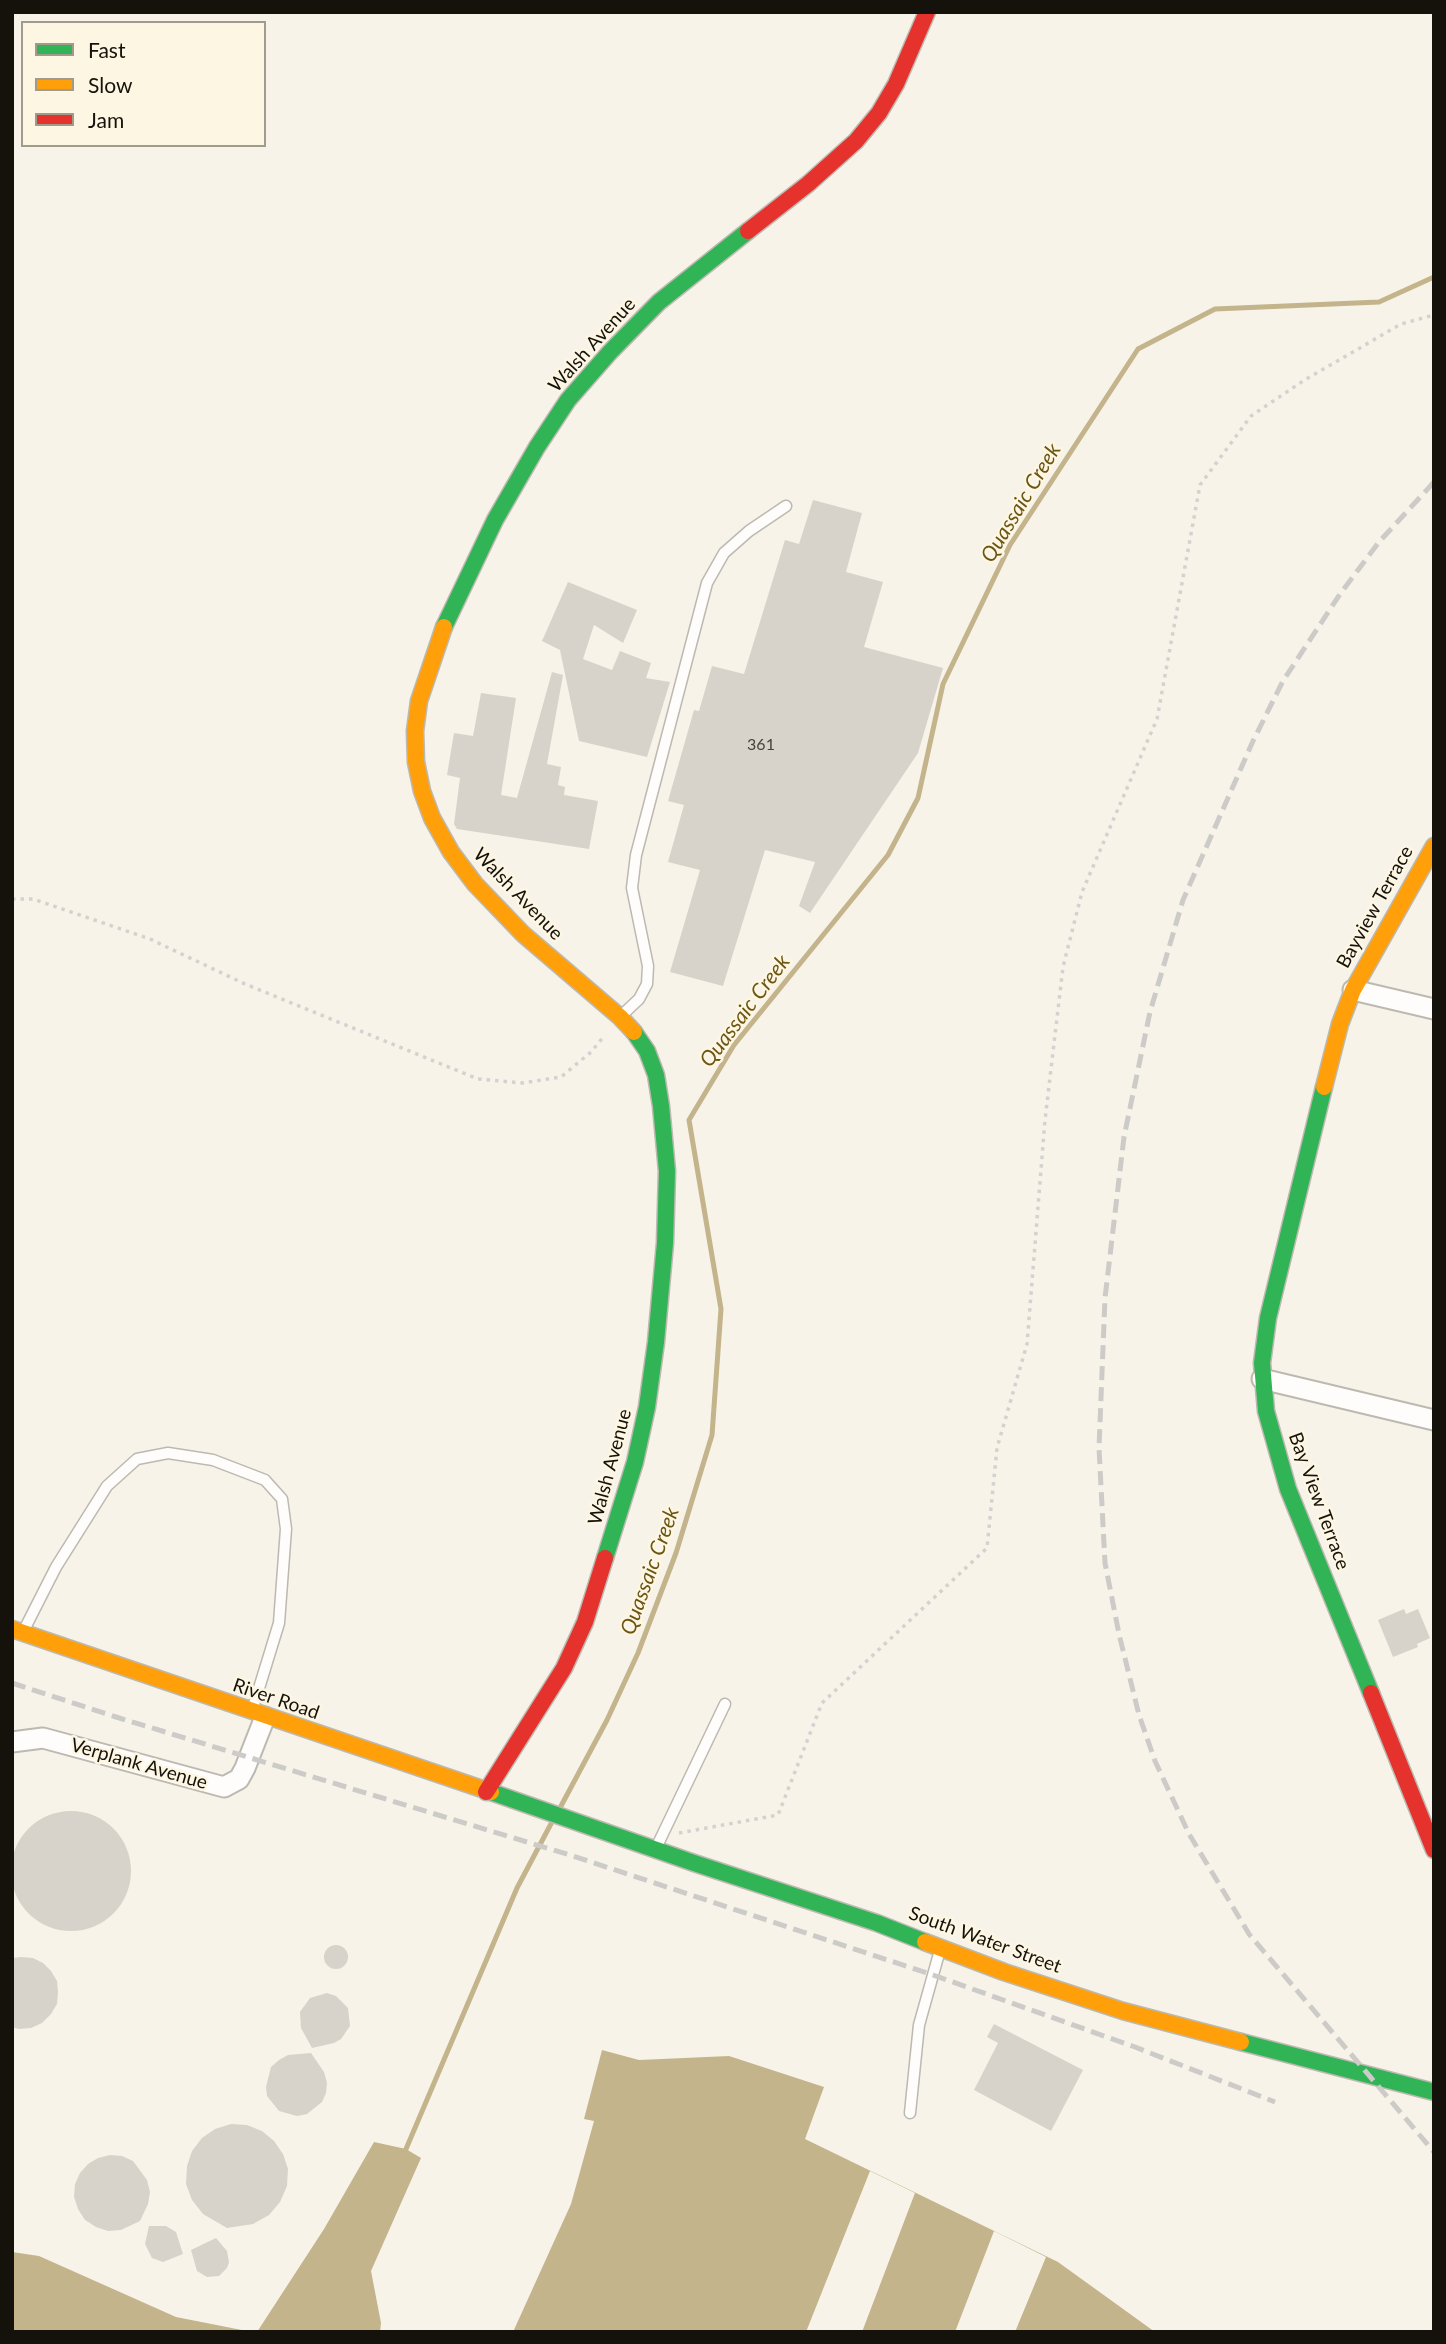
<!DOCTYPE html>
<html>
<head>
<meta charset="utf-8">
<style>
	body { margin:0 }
	#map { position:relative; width:1446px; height:2344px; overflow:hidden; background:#f7f3e9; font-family:Lato,sans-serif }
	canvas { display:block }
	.frame { position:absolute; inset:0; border:14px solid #15120c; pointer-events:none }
	.legend { position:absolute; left:21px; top:21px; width:245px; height:126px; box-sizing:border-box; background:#fdf6e3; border:2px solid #a09b8d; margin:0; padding:9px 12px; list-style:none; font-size:21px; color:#15120c }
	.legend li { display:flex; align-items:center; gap:14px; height:35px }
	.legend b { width:35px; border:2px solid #a09b8d }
</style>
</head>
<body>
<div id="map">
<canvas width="1446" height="2344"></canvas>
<div class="frame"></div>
<ul class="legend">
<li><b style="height:9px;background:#30b455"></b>Fast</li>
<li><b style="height:9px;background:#ff9f0a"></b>Slow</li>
<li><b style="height:9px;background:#e5322d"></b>Jam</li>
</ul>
</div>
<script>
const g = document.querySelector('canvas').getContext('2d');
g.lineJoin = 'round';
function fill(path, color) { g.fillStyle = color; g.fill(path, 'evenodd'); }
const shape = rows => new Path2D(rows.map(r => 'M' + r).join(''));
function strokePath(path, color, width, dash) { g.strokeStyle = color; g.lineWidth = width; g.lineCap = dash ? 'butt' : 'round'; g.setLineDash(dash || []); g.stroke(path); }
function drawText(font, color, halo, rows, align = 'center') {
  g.font = font + ' Lato,sans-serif'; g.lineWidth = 5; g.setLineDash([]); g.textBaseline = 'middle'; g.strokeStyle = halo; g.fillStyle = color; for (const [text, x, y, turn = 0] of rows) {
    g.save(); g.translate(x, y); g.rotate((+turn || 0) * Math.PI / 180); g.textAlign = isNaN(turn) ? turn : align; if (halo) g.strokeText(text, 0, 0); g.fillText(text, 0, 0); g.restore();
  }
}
const water = shape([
	[602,2050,639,2060,729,2056,824,2087,805,2139,1058,2262,1155,2332,513,2332,571,2204,594,2121,584,2119],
	[374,2142,406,2149,421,2158,371,2271,381,2323,380,2332,257,2332,324,2229],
	[12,2252,39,2256,176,2317,252,2332,12,2332]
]);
const pier = shape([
	[870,2171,915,2193,862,2332,806,2332],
	[994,2231,1046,2257,1015,2332,955,2332]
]);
const stream = shape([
	[561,1806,607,1720,638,1653,676,1553,712,1435,721,1309,689,1120,734,1045,888,855,918,798,943,684,1010,545,1138,349,1215,309,1379,302,1434,277],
	[406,2149,517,1888,553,1820]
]);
const building = shape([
	[813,500,862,513,846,572,883,582,864,647,943,668,918,753,810,913,799,906,815,862,765,850,723,986,670,972,700,870,668,862,684,805,668,801,694,710,699,711,712,666,744,674,785,540,799,544],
	[568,582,637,610,623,643,594,625,583,659,612,670,620,651,651,663,646,678,670,682,647,757,579,741,560,650,542,641],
	[552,672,563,675,547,764,561,767,558,785,565,787,564,795,598,801,589,849,457,829,454,824,460,778,447,775,454,733,473,736,481,693,516,698,501,795,517,798],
	[1404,1609,1406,1614,1418,1609,1430,1638,1417,1644,1418,1647,1393,1657,1378,1620],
	'11 1871a60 60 0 1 1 120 0a60 60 0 1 1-120 0Z',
	'324 1957a12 12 0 1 1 24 0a12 12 0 1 1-24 0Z',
	[21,1957,33,1958,43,1963,51,1971,57,1981,58,1992,57,2004,51,2014,42,2023,31,2028,19,2029,12,2027,12,1958],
	[327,1993,336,1996,348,2008,350,2026,341,2039,334,2043,312,2048,301,2028,300,2012,310,1998],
	[994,2024,1083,2070,1051,2131,974,2090,998,2043,987,2037],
	[311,2053,324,2072,327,2083,326,2093,322,2102,307,2114,297,2116,279,2111,267,2096,266,2087,271,2067,279,2060,288,2055],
	[231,2124,247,2125,262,2131,274,2141,283,2154,288,2169,287,2186,280,2202,269,2215,253,2224,227,2228,203,2214,192,2200,186,2184,187,2166,192,2151,202,2138,215,2129],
	[110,2155,122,2156,133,2161,147,2180,150,2192,148,2204,140,2221,121,2230,108,2231,96,2227,85,2220,78,2209,74,2197,75,2184,80,2173,88,2164,98,2158],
	[149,2226,166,2226,176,2232,183,2254,163,2262,152,2258,145,2244],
	[216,2238,227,2251,229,2262,227,2268,219,2276,207,2277,197,2271,191,2250]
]);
const path = shape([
	[12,899,33,899,150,939,245,984,478,1079,522,1083,561,1077,591,1052,605,1035],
	[679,1833,778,1815,822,1703,987,1548,997,1448,1027,1344,1045,1120,1063,967,1082,892,1157,719,1200,485,1251,416,1303,381,1401,324,1434,315]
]);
const lane = shape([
	[621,1016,639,999,647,984,648,966,632,888,636,855,707,583,724,553,749,531,786,506],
	[24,1630,56,1567,107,1486,137,1459,168,1453,213,1460,265,1480,282,1499,286,1529,279,1623,252,1711],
	[657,1846,725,1704],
	[910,2113,919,2025,940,1950]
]);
const street = shape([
	[1353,990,1434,1009],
	[1262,1379,1434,1420],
	[12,1742,43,1738,224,1787,239,1779,245,1768,265,1717]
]);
const fast = shape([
	[444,627,495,520,537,447,568,400,610,352,659,302,748,231],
	[1324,1087,1268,1318,1262,1363,1266,1411,1288,1489,1371,1693],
	[605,1558,635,1462,647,1407,656,1342,665,1243,667,1171,661,1106,656,1075,647,1051,634,1032],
	[491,1792,694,1863,877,1923,925,1942],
	[1241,2042,1434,2092]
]);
const slow = shape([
	[444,627,419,701,415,731,416,762,422,791,432,818,451,852,475,884,523,934,620,1017,634,1032],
	[1324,1087,1340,1024,1353,990,1434,846],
	[12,1629,491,1792],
	[925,1942,1004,1972,1123,2011,1241,2042]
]);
const jam = shape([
	[748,231,808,184,856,141,879,113,896,84,927,12],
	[1371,1693,1434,1850],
	[486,1792,564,1668,585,1622,605,1558]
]);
const rail = shape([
	[1434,482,1379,542,1340,594,1283,681,1253,741,1183,900,1150,1012,1124,1137,1105,1298,1099,1448,1105,1563,1119,1634,1139,1715,1155,1761,1189,1834,1249,1934,1434,2152],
	[12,1683,116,1717,573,1856,933,1975,1135,2047,1275,2102]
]);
const numberNames = [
	["361",761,745]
];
const streetNames = [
	["Walsh Avenue",592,345,-48],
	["Walsh Avenue",518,894,46],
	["Bayview Terrace",1375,907,-61],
	["Walsh Avenue",610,1467,-75],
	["Bay View Terrace",1319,1501,70],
	["River Road",276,1699,19],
	["Verplank Avenue",139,1764,16],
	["South Water Street",985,1940,20]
];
const waterNames = [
	["Quassaic Creek",1021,503,-59],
	["Quassaic Creek",745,1011,-53],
	["Quassaic Creek",650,1571,-70]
];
fill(water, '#c4b48b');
fill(pier, '#f7f3e9');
strokePath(stream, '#c4b48b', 5);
fill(building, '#d7d3cb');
strokePath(lane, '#bcb9b1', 13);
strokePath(street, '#bcb9b1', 23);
strokePath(fast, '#bcb9b1', 19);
strokePath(slow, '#bcb9b1', 19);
strokePath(jam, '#bcb9b1', 19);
strokePath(path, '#d3d2d0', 3.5, [3.5, 5]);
strokePath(lane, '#fefdfc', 10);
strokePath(street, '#fefdfc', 19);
strokePath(fast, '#30b455', 16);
strokePath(slow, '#ff9f0a', 16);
strokePath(jam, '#e5322d', 16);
strokePath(rail, '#cccbc8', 5, [14, 7]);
drawText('16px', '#46423c', null, numberNames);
drawText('19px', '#15120c', '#fdf6e3', streetNames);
drawText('italic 21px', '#6b5513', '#fdf6e3', waterNames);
</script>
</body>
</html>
